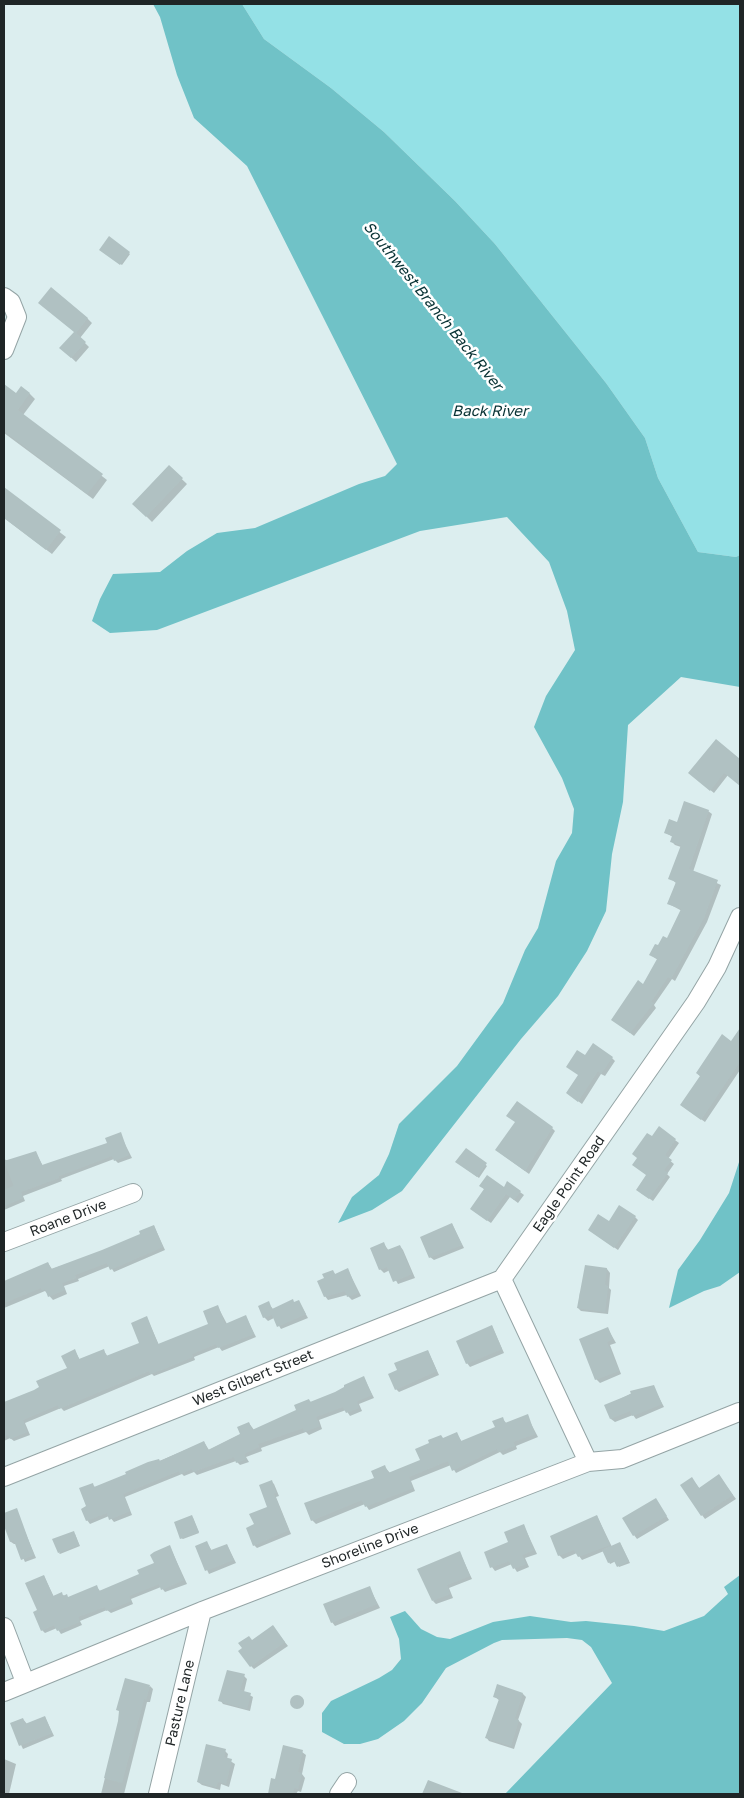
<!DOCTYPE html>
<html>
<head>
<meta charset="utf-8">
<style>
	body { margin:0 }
	#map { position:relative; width:744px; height:1798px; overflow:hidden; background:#dceeef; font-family:"Golos Text",sans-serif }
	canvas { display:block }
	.frame { position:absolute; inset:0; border:5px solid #1f2526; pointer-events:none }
</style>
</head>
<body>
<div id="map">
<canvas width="744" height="1798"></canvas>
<div class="frame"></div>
</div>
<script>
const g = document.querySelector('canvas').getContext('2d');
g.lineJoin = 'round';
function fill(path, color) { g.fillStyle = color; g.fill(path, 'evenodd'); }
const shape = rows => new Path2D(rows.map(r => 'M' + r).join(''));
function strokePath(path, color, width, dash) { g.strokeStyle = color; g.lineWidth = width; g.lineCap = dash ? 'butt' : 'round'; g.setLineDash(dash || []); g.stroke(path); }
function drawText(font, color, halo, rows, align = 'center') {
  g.font = font + ' "Golos Text",sans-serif'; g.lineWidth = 5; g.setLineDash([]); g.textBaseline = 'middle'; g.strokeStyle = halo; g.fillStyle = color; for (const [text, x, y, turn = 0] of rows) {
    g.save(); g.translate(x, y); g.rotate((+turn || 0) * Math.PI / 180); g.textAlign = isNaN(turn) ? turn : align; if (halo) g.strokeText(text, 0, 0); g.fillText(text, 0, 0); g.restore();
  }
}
const green = shape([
	[242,4,740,4,740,555,736,557,698,552,658,478,645,438,606,383,495,244,455,201,384,132,331,88,264,39]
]);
const water = shape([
	[153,4,242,4,264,39,331,88,384,132,455,201,495,244,606,383,645,438,658,478,698,552,736,557,740,555,740,687,681,677,628,725,623,802,612,854,606,911,587,951,558,996,521,1039,402,1191,372,1210,338,1223,352,1197,379,1175,389,1154,399,1124,457,1066,503,1003,525,950,538,928,556,861,572,833,574,809,562,778,534,727,546,696,575,650,567,611,549,562,507,517,420,531,157,630,110,633,92,621,100,599,113,574,160,572,187,551,217,533,255,528,359,484,385,476,397,464,247,166,194,118,177,75,160,17],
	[740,1159,740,1272,720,1286,704,1291,669,1308,678,1270,700,1240,729,1193],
	[740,1575,740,1794,505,1794,612,1683,591,1647,582,1640,567,1638,502,1640,494,1643,446,1668,422,1703,404,1721,378,1739,360,1744,344,1744,322,1732,322,1713,331,1701,379,1678,392,1670,401,1659,399,1639,390,1617,405,1611,421,1629,437,1637,450,1639,493,1622,530,1616,571,1622,586,1621,634,1626,664,1631,704,1616,728,1594,724,1587]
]);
const shadow = shape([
	[110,238,130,254,122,265,101,250],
	[87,318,92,323,80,338,89,347,76,362,61,348],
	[4,386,16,395,22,388,30,394,35,399,23,415,107,480,93,499,4,433],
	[169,467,187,484,152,522,134,504],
	[4,489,66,537,52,554,4,518],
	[716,741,740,761,740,785,728,775,714,793,693,776],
	[708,811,712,814,693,872,721,885,707,922,675,981,672,979,654,1005,656,1008,634,1036,613,1020,644,985,658,960,651,955,667,940,682,911,669,904,676,883,670,878,681,847,675,845,671,841,673,837,666,833,678,824],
	[740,1030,740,1070,705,1122,681,1105,701,1077,697,1073,732,1043],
	[585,1057,612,1058,615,1061,605,1076,601,1074,582,1104,567,1093,579,1075],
	[552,1128,555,1131,529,1174,496,1150],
	[659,1128,679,1143,668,1159,674,1164,667,1174,670,1177,653,1201,641,1193,648,1176,652,1138],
	[120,1134,132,1158,118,1163,114,1159,61,1179,62,1181,23,1196,25,1201,4,1210,4,1159,8,1161,36,1153,43,1166,109,1144],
	[466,1150,487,1166,479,1178,458,1163],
	[508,1183,524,1195,518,1203,510,1197,491,1223,475,1212,485,1190,481,1186,504,1188],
	[635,1217,638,1220,618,1250,589,1230],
	[452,1224,464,1248,434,1260,430,1257],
	[154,1226,165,1250,114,1272,110,1266,78,1279,79,1281,64,1286,67,1294,53,1300,45,1291,4,1308,4,1282,48,1263,52,1269,103,1251,142,1234],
	[384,1244,389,1251,400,1246,403,1250,415,1278,398,1284,390,1270,384,1273,380,1269],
	[586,1267,607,1269,610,1273,609,1288,611,1290,608,1314,581,1311,578,1308,580,1292,583,1292],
	[348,1270,361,1296,352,1300,347,1295,328,1300,325,1296,326,1279,332,1271,336,1275],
	[299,1302,308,1318,281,1329,274,1318,268,1321,264,1317,268,1303,273,1309],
	[218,1307,227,1324,246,1317,256,1337,222,1351,219,1347,194,1357,195,1360,167,1371,154,1376,152,1374,64,1411,61,1408,25,1423,30,1435,14,1441,10,1438,4,1441,4,1403,34,1391,69,1369,75,1351,80,1360,104,1351,108,1357,141,1344,147,1318,159,1345,210,1325],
	[492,1326,504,1353,470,1367,467,1363],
	[608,1329,616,1343,610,1345,621,1374,600,1383,596,1379],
	[428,1351,439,1375,399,1392,396,1389,399,1371],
	[364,1378,374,1398,359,1404,362,1411,350,1416,346,1410,319,1420,322,1429,309,1435,306,1432,261,1448,262,1451,246,1457,249,1462,240,1465,236,1461,197,1475,194,1472,184,1476,182,1474,125,1497,132,1515,114,1522,109,1516,90,1524,87,1520,93,1485,96,1488,204,1442,209,1450,241,1434,249,1423,254,1430,298,1411,309,1400,312,1403,336,1394],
	[653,1386,664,1407,636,1419,633,1415,615,1422,611,1419,606,1406,640,1389,642,1391],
	[527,1416,538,1437,516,1446,517,1449,503,1455,500,1452,456,1473,451,1465,411,1481,415,1491,369,1510,365,1504,316,1524,312,1520,376,1479,385,1467,390,1473,421,1461,444,1439,457,1434,462,1442,497,1428,502,1418,507,1424],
	[719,1476,736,1499,705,1519,702,1515,692,1479,700,1489],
	[271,1481,274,1484,279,1496,276,1497,291,1534,257,1548,254,1545,255,1525,268,1507],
	[656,1500,669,1520,637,1539,634,1535],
	[16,1510,36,1558,25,1562,17,1544,14,1544,11,1542,4,1522,4,1514],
	[597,1516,612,1547,620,1543,630,1563,619,1567,616,1561,610,1564,604,1551,582,1560,577,1553,563,1559,559,1555],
	[193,1518,199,1533,183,1539,181,1538],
	[524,1526,537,1554,525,1558,529,1567,517,1572,512,1564,495,1571,492,1567],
	[75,1534,80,1546,60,1554,59,1553],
	[207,1543,212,1551,227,1545,236,1563,209,1574,196,1547],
	[170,1547,187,1584,165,1592,161,1587,131,1599,133,1604,111,1613,107,1610,80,1621,82,1625,61,1634,57,1628,45,1633,42,1630,38,1611,44,1576,54,1597,61,1594,69,1598,97,1587,100,1591,141,1575,155,1564],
	[460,1553,472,1579,449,1588,453,1598,436,1604,433,1601],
	[369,1587,380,1608,335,1626,332,1622],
	[273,1627,288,1646,254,1669,251,1666,252,1641],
	[244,1676,247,1679,244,1692,253,1697,250,1711,223,1704,220,1700],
	[150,1686,153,1689,150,1702,147,1702,124,1794,101,1794,119,1721],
	[523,1694,526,1697,518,1720,522,1724,514,1749,489,1741,486,1737,500,1701,494,1696],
	'292 1702a6 6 0 1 1 12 0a6 6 0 1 1-12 0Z',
	[45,1717,54,1736,23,1749,11,1724,23,1719,27,1724],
	[225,1751,228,1754,227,1759,235,1764,229,1787,221,1784,220,1790,202,1785,198,1782],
	[302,1752,306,1755,302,1774,305,1778,301,1792,298,1791,296,1794,269,1794,272,1780,276,1781],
	[4,1759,16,1764,9,1794,4,1794]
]);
const building = shape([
	[109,236,130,252,120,265,99,250],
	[51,287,88,318,76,333,86,342,71,358,59,348,74,332,38,303],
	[4,384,16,393,21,386,30,393,18,410,103,474,87,494,4,431],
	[169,465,183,478,146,517,132,504],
	[4,487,61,530,46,550,4,518],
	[716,739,740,759,740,786,724,773,710,791,688,773],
	[684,801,709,810,689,869,718,880,704,918,671,979,668,977,651,1002,654,1003,630,1033,611,1020,638,980,643,984,657,959,649,955,655,944,658,945,663,936,667,938,681,909,667,904,676,882,668,879,681,845,670,842,672,836,664,833,669,819,677,822],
	[740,1028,740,1062,701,1120,680,1105,700,1076,696,1073,722,1034,731,1041],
	[593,1043,613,1057,601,1074,598,1071,578,1102,566,1093,578,1075,566,1067,577,1050,585,1055],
	[517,1101,553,1127,525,1171,495,1150,515,1122,506,1116],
	[659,1126,676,1139,665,1155,672,1160,664,1170,668,1173,649,1199,636,1190,646,1175,632,1165,637,1158,632,1154,647,1133,652,1136],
	[121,1132,129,1155,114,1161,112,1156,59,1176,59,1178,21,1192,23,1198,4,1206,4,1190,14,1186,4,1161,36,1151,42,1165,107,1143,105,1138],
	[466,1148,487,1163,477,1177,455,1162],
	[487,1175,504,1187,507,1181,521,1191,514,1200,506,1194,487,1221,470,1209,484,1189,479,1186],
	[619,1205,636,1216,614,1248,588,1230,598,1214,609,1221],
	[452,1223,462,1245,429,1258,420,1237],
	[154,1225,163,1247,110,1270,107,1263,75,1275,76,1278,62,1283,65,1290,48,1297,45,1289,42,1291,41,1288,4,1303,4,1281,48,1262,51,1269,102,1250,140,1234,139,1231],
	[384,1242,387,1250,400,1245,412,1274,393,1282,387,1267,379,1270,370,1248],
	[585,1265,607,1268,605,1285,608,1286,605,1312,577,1308],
	[348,1268,358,1293,347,1297,345,1291,324,1297,317,1281,324,1278,322,1274,333,1270,335,1274],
	[293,1299,294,1302,299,1300,306,1314,277,1327,272,1315,263,1318,258,1306,269,1301,272,1309],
	[218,1305,225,1324,246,1315,254,1334,218,1348,216,1344,192,1354,193,1357,164,1369,150,1374,149,1371,59,1409,58,1405,23,1420,27,1432,10,1439,8,1435,4,1436,4,1402,34,1390,39,1387,36,1381,67,1368,61,1356,75,1349,79,1359,104,1349,106,1356,139,1343,131,1323,147,1316,158,1344,208,1324,203,1311],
	[492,1325,502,1349,466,1364,456,1341],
	[608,1327,613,1339,607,1342,619,1371,595,1380,579,1339],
	[428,1350,437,1371,395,1390,388,1374,397,1370,394,1363],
	[364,1376,372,1395,357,1401,359,1408,346,1413,343,1407,316,1417,320,1426,304,1432,303,1428,258,1444,259,1447,244,1454,246,1459,236,1463,234,1457,193,1472,192,1469,180,1474,179,1471,123,1494,130,1511,109,1520,107,1513,86,1521,81,1509,86,1506,79,1488,93,1483,94,1487,126,1474,125,1472,148,1462,159,1459,160,1461,204,1441,208,1450,240,1434,237,1427,249,1422,252,1430,296,1410,294,1405,309,1399,310,1402,335,1392,344,1387,344,1385],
	[654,1385,662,1404,632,1416,630,1411,610,1419,604,1405,631,1394,630,1391],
	[528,1414,535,1434,513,1442,515,1446,498,1452,497,1449,452,1471,448,1461,409,1477,413,1488,365,1507,362,1500,311,1521,304,1503,374,1478,371,1471,385,1465,388,1473,420,1460,415,1449,429,1443,428,1440,441,1435,443,1438,457,1432,461,1441,495,1427,492,1421,503,1417,505,1423],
	[719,1474,733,1495,701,1516,680,1485,692,1477,699,1488],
	[272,1480,276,1493,274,1494,289,1530,253,1546,246,1528,254,1524,249,1514,267,1507,259,1485],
	[656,1498,667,1516,633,1536,622,1518],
	[17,1508,34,1555,21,1560,14,1541,10,1542,4,1526,4,1513],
	[192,1515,199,1532,180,1539,174,1522],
	[597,1515,610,1545,578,1557,574,1550,558,1556,550,1536],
	[524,1524,534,1550,522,1555,526,1564,513,1569,509,1561,490,1568,484,1552,508,1542,504,1532],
	[74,1531,79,1545,58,1553,52,1539],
	[207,1541,211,1550,227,1544,234,1560,205,1571,195,1546],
	[620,1542,629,1561,617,1567,614,1561,608,1563,602,1550],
	[170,1545,184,1580,161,1590,159,1584,129,1596,131,1601,106,1611,105,1607,78,1617,80,1622,57,1631,54,1625,41,1631,33,1612,37,1610,25,1583,44,1575,53,1596,62,1592,63,1596,67,1594,68,1597,97,1585,99,1591,139,1574,137,1570,154,1563,150,1555,154,1552],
	[460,1551,470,1576,447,1585,450,1594,432,1601,417,1569],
	[370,1586,377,1604,331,1623,323,1604],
	[273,1625,285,1642,250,1667,238,1651,242,1648,238,1643,249,1636,252,1640],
	[227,1670,245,1674,240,1690,251,1693,247,1709,218,1701],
	[125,1678,150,1685,146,1700,144,1699,122,1783,104,1778,118,1721,119,1711,116,1710],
	[497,1684,523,1693,515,1718,519,1720,511,1746,485,1738,499,1699,493,1697],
	'290 1702a7 7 0 1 1 14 0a7 7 0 1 1-14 0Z',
	[45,1716,52,1733,19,1746,10,1723,23,1718,25,1724],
	[206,1744,226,1749,224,1757,232,1759,226,1784,218,1782,216,1787,197,1782],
	[283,1745,303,1750,298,1772,302,1773,298,1789,294,1788,293,1794,268,1794,271,1778,275,1779],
	[428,1780,462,1793,462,1794,422,1794]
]);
const minor = shape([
	[4,297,11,302,17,317,4,350],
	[4,1242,133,1193],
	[502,1279,696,1002,717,967,740,917],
	[502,1279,588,1462],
	[4,1477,502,1279],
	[4,1627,25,1682],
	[4,1692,202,1611,588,1462,622,1459,739,1412],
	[158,1794,202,1611],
	[339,1794,347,1782]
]);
const streetNames = [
	["Eagle Point Road",569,1184,-55],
	["Roane Drive",68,1218,-21],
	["West Gilbert Street",253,1378,-22],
	["Shoreline Drive",370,1546,-21],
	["Pasture Lane",180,1703,-77]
];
const waterNames = [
	["Southwest Branch Back River",433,306,51],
	["Back River",490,411]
];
fill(green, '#94e1e6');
fill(water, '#70c2c7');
fill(shadow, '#0003');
fill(building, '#b0c1c2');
strokePath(minor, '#94a4a5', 20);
strokePath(minor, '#fff', 18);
drawText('14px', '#1f2526', '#fff', streetNames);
drawText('italic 15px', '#083234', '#fff', waterNames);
</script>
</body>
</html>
